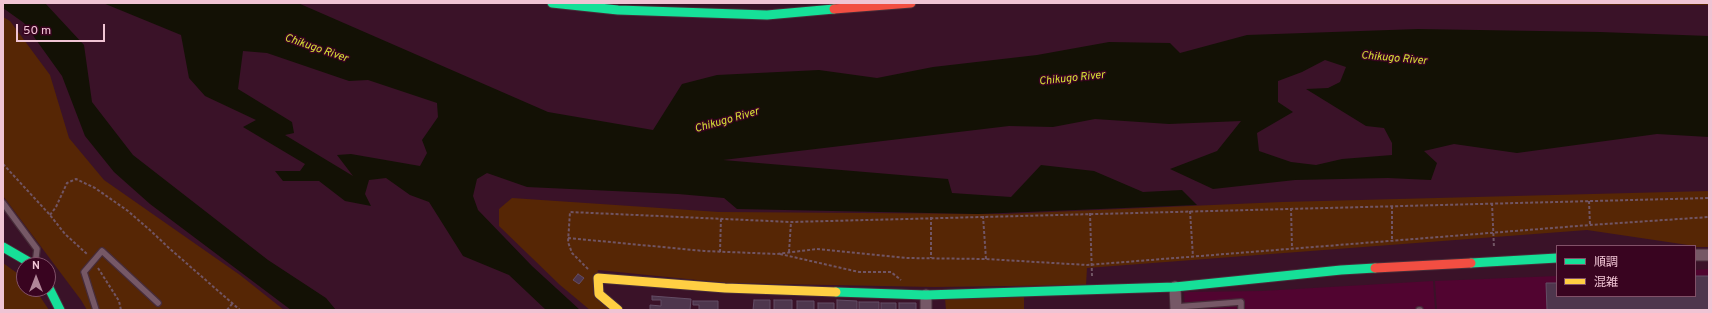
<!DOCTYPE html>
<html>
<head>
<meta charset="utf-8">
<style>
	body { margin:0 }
	#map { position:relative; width:1712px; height:313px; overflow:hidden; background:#3a1228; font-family:Overpass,"Noto Sans JP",sans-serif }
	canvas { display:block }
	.frame { position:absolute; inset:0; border:4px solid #f0c4d4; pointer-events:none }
	.legend { position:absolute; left:1556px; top:245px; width:140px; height:52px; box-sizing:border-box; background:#390420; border:1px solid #825168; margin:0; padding:5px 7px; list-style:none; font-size:12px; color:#f0c4d4 }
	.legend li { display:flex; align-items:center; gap:8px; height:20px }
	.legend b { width:20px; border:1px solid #825168 }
	.north { position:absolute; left:16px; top:257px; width:40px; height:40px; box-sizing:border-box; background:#390420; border:1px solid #825168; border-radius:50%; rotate:0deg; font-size:11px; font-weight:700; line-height:16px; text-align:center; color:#f0c4d4 }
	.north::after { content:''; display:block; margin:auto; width:14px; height:18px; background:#b08698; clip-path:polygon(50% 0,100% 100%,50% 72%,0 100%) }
	.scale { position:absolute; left:16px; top:24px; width:89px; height:18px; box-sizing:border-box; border:2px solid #f0c4d4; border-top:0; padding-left:5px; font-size:12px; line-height:14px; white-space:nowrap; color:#f0c4d4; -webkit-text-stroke:3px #390420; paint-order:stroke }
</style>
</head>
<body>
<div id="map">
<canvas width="1712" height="313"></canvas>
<div class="frame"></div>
<ul class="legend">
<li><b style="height:5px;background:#16e098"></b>順調</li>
<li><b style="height:5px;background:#ffcf43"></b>混雑</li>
</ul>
<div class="north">N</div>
<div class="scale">50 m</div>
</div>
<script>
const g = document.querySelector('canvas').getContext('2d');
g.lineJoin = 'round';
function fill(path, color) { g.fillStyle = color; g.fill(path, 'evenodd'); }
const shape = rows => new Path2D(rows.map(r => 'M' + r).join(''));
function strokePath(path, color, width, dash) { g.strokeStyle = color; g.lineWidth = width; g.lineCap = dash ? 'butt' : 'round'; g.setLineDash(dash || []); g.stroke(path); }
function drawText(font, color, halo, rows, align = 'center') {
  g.font = font + ' Overpass,sans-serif'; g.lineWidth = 3; g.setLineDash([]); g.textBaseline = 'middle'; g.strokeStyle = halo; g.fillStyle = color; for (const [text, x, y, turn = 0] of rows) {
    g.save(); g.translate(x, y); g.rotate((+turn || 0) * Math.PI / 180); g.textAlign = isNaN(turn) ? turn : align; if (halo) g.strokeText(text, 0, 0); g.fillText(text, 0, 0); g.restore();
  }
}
const built = shape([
	[1709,269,1709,310,1437,310,1435,281,1557,276,1557,296,1695,296,1695,270],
	[1433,281,1435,310,1185,310,1184,292,1262,291]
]);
const green = shape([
	[1169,3,1709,3,1709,5,1166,4],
	[3,17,10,21,50,75,69,138,104,180,240,275,284,310,87,310,81,300,3,196],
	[1709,191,1709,247,1696,247,1695,246,1587,230,1087,268,1086,285,934,287,727,283,598,270,593,294,612,310,590,310,560,285,499,226,499,209,512,198,719,212,1005,214,1282,202],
	[3,263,24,278,24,289,35,289,49,310,3,310],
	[1024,294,1024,310,946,310,945,298]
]);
const water = shape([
	[3,3,45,3,84,45,92,102,133,155,268,260,326,298,336,310,291,310,150,204,114,172,85,136,62,76,24,23,3,8],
	[103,3,298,3,548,112,653,130,682,84,717,75,819,70,877,78,933,67,1037,55,1109,42,1170,43,1180,53,1247,35,1418,29,1600,32,1709,36,1709,137,1657,134,1517,153,1454,144,1424,151,1437,163,1431,180,1388,178,1295,180,1213,189,1170,169,1217,151,1241,121,1169,124,1095,119,1053,127,1009,126,723,160,948,179,952,193,1011,197,1041,165,1094,171,1143,192,1182,190,1197,205,978,214,737,209,724,198,678,194,527,187,487,173,477,179,473,196,478,210,532,266,580,310,546,310,509,275,463,256,429,202,410,195,386,178,369,180,365,194,371,206,345,201,319,181,283,181,275,171,300,171,305,164,243,127,256,120,205,96,189,78,181,35],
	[243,51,267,53,349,81,368,80,437,103,438,117,422,140,427,153,420,166,351,154,337,155,353,176,285,135,294,133,292,122,238,89],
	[1325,60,1346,67,1340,82,1328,88,1306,89,1366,126,1384,128,1392,143,1392,155,1342,159,1316,165,1291,162,1259,151,1257,133,1293,112,1278,102,1278,81,1302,72]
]);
const building = shape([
	[578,274,584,278,579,284,573,280,578,274],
	[1695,276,1709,276,1709,310,1547,310,1546,283,1557,283,1557,296,1695,296,1695,276],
	[652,296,691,299,690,310,693,310,650,310,650,305,661,306,661,300,652,300,652,296],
	[754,300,770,300,770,310,753,310,754,300],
	[774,300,792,300,792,310,774,310,774,300],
	[837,300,857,301,857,310,837,310,837,300],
	[693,301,718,301,718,310,699,310,699,305,693,305,693,301],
	[797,301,814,301,814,310,797,310,797,301],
	[859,302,879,302,879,310,859,310,859,302],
	[818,303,834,303,834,310,818,310,818,303],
	[881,303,896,303,896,310,881,310,881,303],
	[899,303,916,303,916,310,899,310,899,303]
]);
const path = shape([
	[3,164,50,215,65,234,88,255],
	[1589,201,1590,225],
	[1492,203,1494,248],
	[1392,206,1392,241],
	[1291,208,1292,248],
	[1190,211,1193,257],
	[1090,213,1092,276],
	[50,215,56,207,67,183,76,179,95,188,128,211,152,232,169,248,240,310],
	[983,216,986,259],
	[931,217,931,258],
	[568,238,704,251,777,254,817,249,906,258,986,259,1087,265,1590,225,1709,217],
	[720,252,721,217],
	[789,252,791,222],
	[780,254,859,272,891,272,901,280],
	[98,268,119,301,121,310],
	[588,269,572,253,568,242,570,212,791,222,1709,198],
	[227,310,232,304]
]);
const lane = shape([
	[3,203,37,249,35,265],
	[1176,307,1241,302,1241,310],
	[96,310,84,272,102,251,158,303],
	[1419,310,1420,310]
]);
const street = shape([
	[1695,255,1709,255],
	[1175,287,1176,310],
	[926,295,926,310]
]);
const fast = shape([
	[552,3,618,10,767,15,834,9],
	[3,247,34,265],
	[1471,263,1557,258],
	[48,286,60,310],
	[836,292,926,295,1175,287,1341,270,1375,268]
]);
const slow = shape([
	[618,310,599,294,598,278,725,288,836,292]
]);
const jam = shape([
	[834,9,911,3],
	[1375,268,1471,263]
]);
const waterNames = [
	["Chikugo River",316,49,19],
	["Chikugo River",1394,59,5],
	["Chikugo River",1072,79,-6],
	["Chikugo River",727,121,-16]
];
fill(built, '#510430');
fill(green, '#562605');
fill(water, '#131105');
fill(building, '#4e364d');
strokePath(building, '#634d65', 1);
strokePath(lane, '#472c39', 8);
strokePath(street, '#472c39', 13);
strokePath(fast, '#472c39', 11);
strokePath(slow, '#472c39', 11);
strokePath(jam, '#472c39', 11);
strokePath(path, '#715564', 2, [3, 2]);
strokePath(lane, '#765866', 5.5);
strokePath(street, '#765866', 11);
strokePath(fast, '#16e098', 9);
strokePath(slow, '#ffcf43', 9);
strokePath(jam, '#f24e42', 9);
drawText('italic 11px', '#d6e336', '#390420', waterNames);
</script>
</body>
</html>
